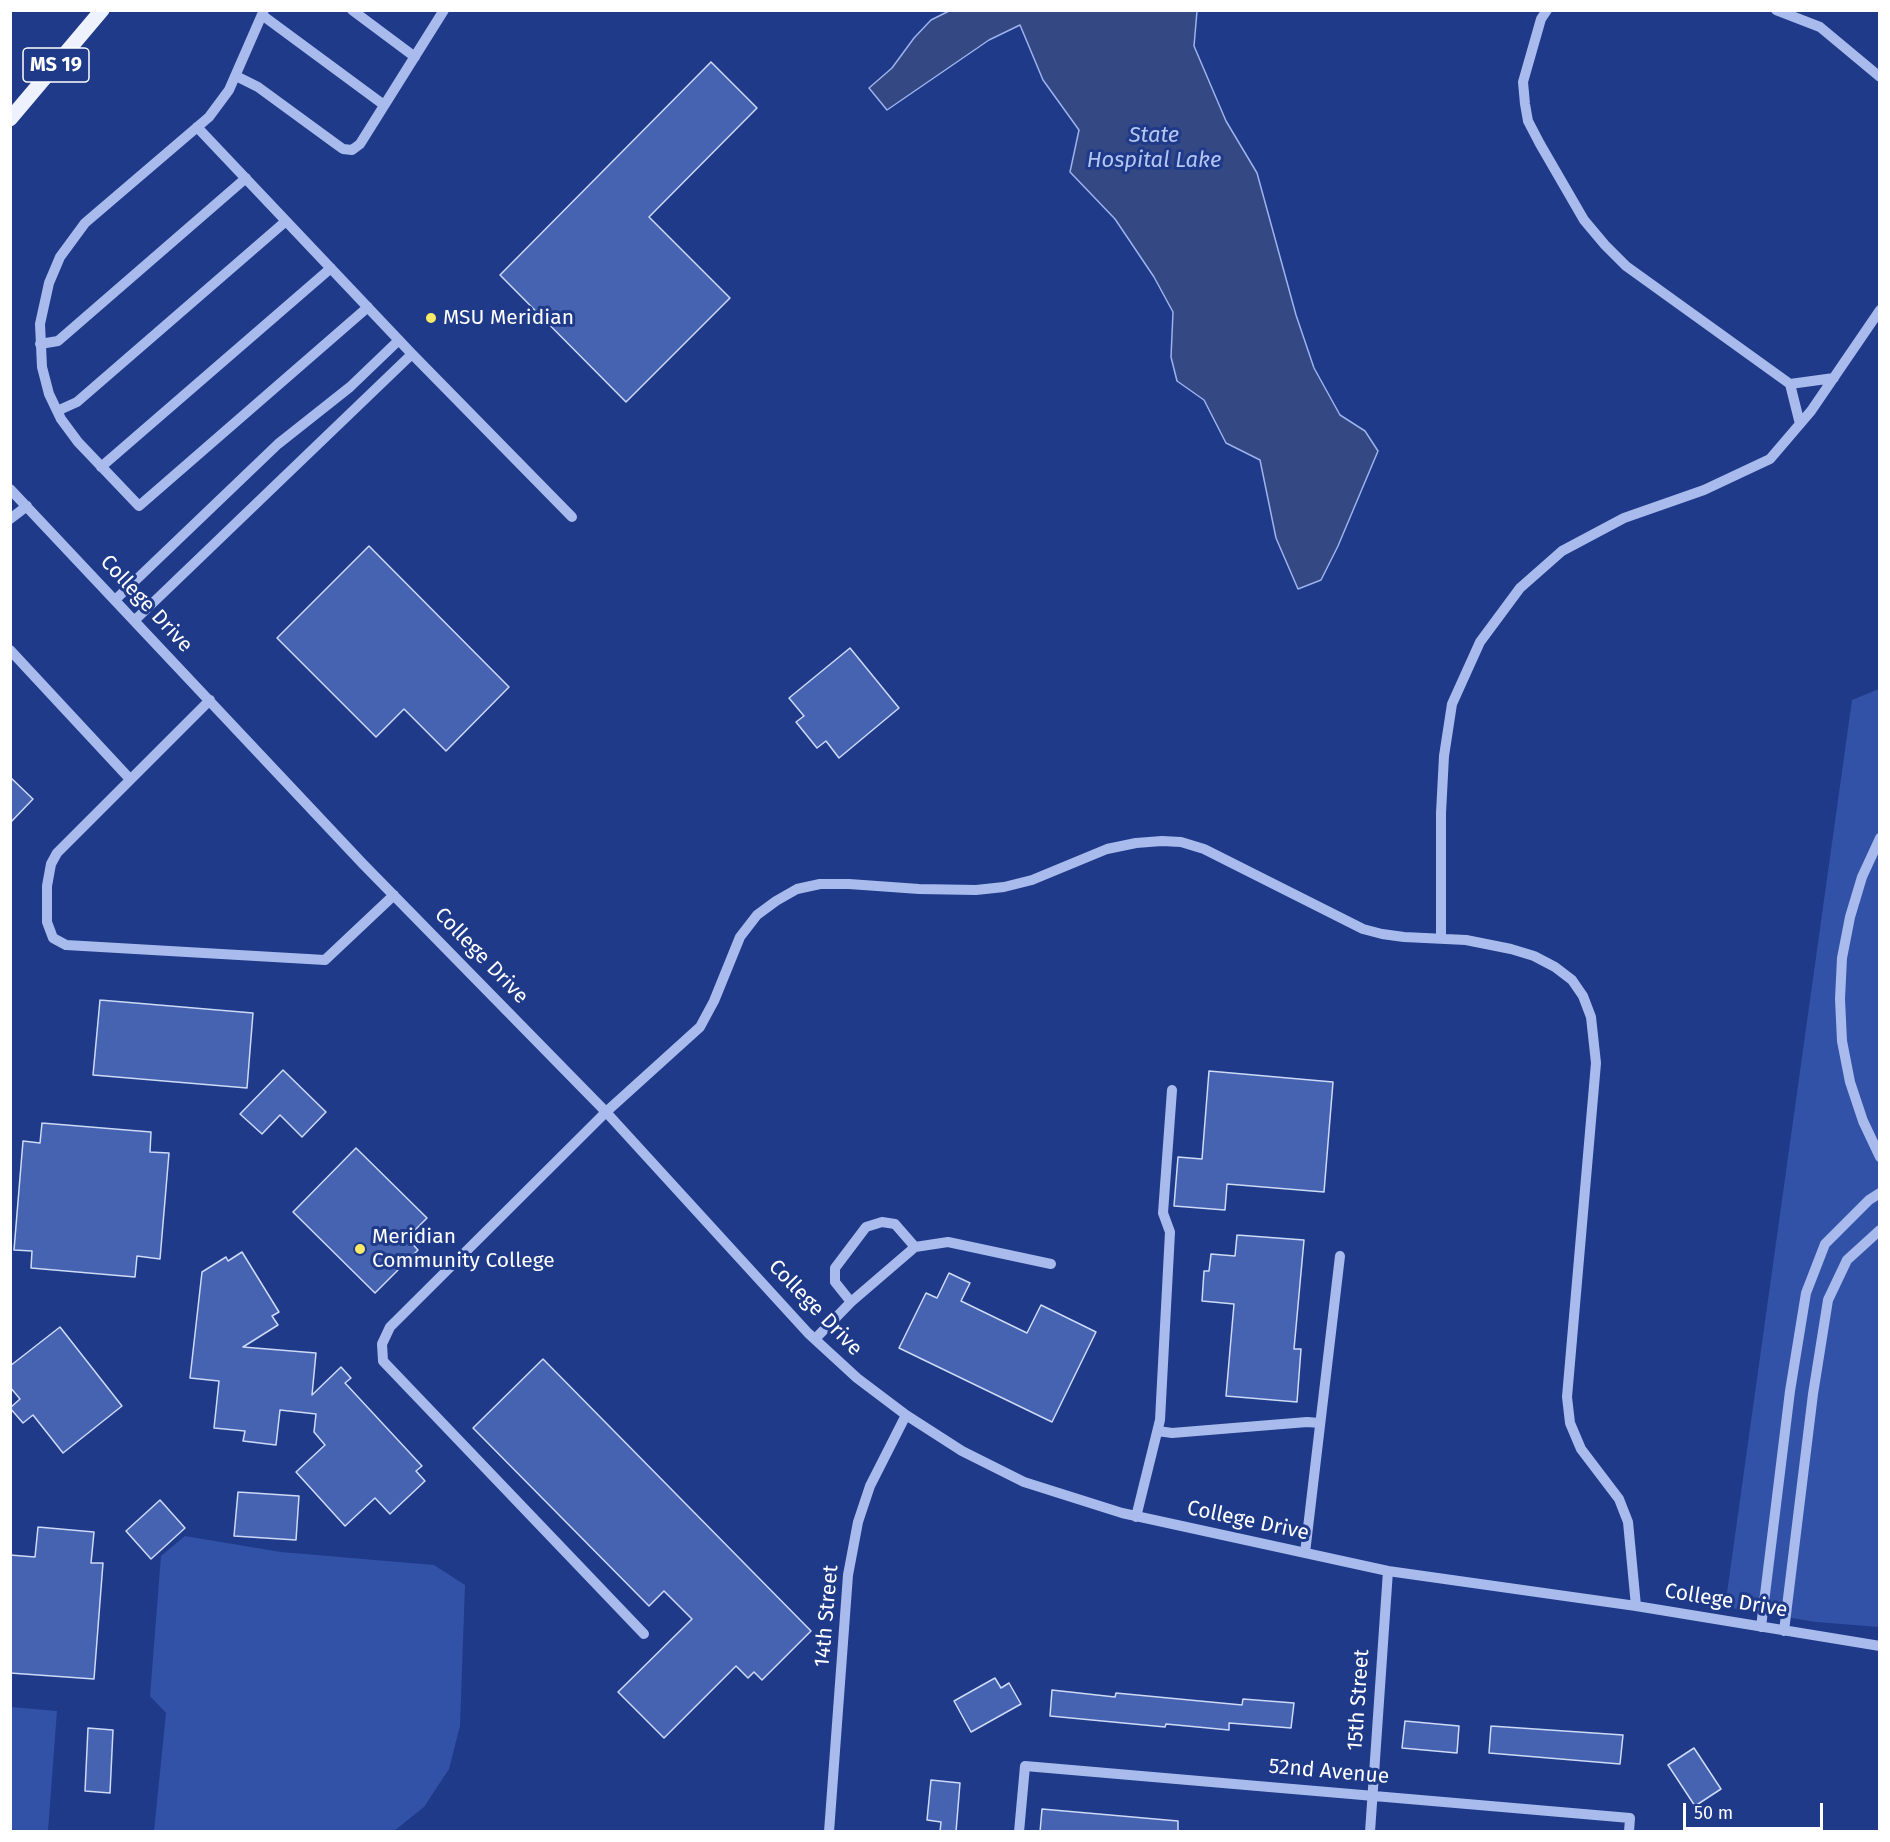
<!DOCTYPE html>
<html>
<head>
<meta charset="utf-8">
<style>
	body { margin:0 }
	#map { position:relative; width:1890px; height:1842px; overflow:hidden; background:#1e3a89; font-family:"Fira Sans",sans-serif }
	canvas { display:block }
	.frame { position:absolute; inset:0; border:12px solid #fff; pointer-events:none }
	.scale { position:absolute; left:1683px; top:1803px; width:140px; height:27px; box-sizing:border-box; border:3px solid #fff; border-top:0; padding-left:8px; font-size:18px; line-height:21px; white-space:nowrap; color:#fff; -webkit-text-stroke:4px #1e3a89; paint-order:stroke }
</style>
</head>
<body>
<div id="map">
<canvas width="1890" height="1842"></canvas>
<div class="frame"></div>
<div class="scale">50 m</div>
</div>
<script>
const g = document.querySelector('canvas').getContext('2d');
g.lineJoin = 'round';
function fill(path, color) { g.fillStyle = color; g.fill(path, 'evenodd'); }
const shape = rows => new Path2D(rows.map(r => 'M' + r).join(''));
function strokePath(path, color, width, dash) { g.strokeStyle = color; g.lineWidth = width; g.lineCap = dash ? 'butt' : 'round'; g.setLineDash(dash || []); g.stroke(path); }
function drawText(font, color, halo, rows, align = 'center') {
  g.font = font + ' "Fira Sans",sans-serif'; g.lineWidth = 6; g.setLineDash([]); g.textBaseline = 'middle'; g.strokeStyle = halo; g.fillStyle = color; for (const [text, x, y, turn = 0] of rows) {
    g.save(); g.translate(x, y); g.rotate((+turn || 0) * Math.PI / 180); g.textAlign = isNaN(turn) ? turn : align; if (halo) g.strokeText(text, 0, 0); g.fillText(text, 0, 0); g.restore();
  }
}
const green = shape([
	[1879,689,1879,1627,1816,1622,1725,1607,1852,700],
	[185,1536,281,1552,434,1565,465,1585,460,1726,449,1769,424,1807,394,1831,154,1831,166,1713,150,1696,161,1556],
	[11,1707,57,1711,48,1831,11,1831]
]);
const water = shape([
	[951,10,1197,11,1194,46,1226,121,1257,173,1296,315,1314,368,1340,415,1365,431,1378,451,1338,546,1321,580,1298,589,1276,538,1260,460,1226,443,1204,400,1177,381,1171,357,1173,312,1154,277,1115,219,1070,172,1079,130,1043,80,1020,25,989,40,887,110,869,88,892,68,914,38,931,20,951,10]
]);
const building = shape([
	[711,62,757,108,649,217,730,298,626,402,500,275,711,62],
	[369,546,509,687,446,751,404,709,376,737,277,638,369,546],
	[850,648,899,708,839,758,826,741,817,748,796,722,804,716,789,698,850,648],
	[10,777,33,799,10,823,10,777],
	[100,1000,253,1013,247,1088,93,1075,100,1000],
	[283,1070,326,1112,302,1137,280,1115,262,1134,240,1114,283,1070],
	[1209,1071,1333,1082,1324,1192,1227,1184,1225,1210,1174,1206,1178,1157,1202,1159,1209,1071],
	[42,1123,151,1132,150,1152,169,1153,160,1259,137,1256,135,1277,31,1268,32,1251,14,1250,23,1141,40,1143,42,1123],
	[356,1148,427,1218,407,1238,418,1250,375,1293,293,1212,356,1148],
	[1237,1235,1304,1240,1294,1349,1301,1349,1297,1402,1226,1396,1234,1304,1202,1301,1204,1271,1209,1271,1211,1254,1235,1256,1237,1235],
	[242,1252,279,1312,272,1316,278,1325,243,1347,316,1353,312,1395,341,1367,351,1378,345,1383,422,1466,416,1471,425,1481,390,1514,375,1498,345,1526,296,1472,325,1445,314,1432,316,1414,280,1410,276,1445,243,1441,245,1431,214,1428,219,1381,190,1378,202,1272,226,1257,228,1261,242,1252],
	[949,1273,970,1283,961,1301,1027,1333,1041,1305,1096,1332,1052,1422,899,1348,926,1293,937,1298,949,1273],
	[60,1327,122,1406,63,1453,33,1415,23,1423,10,1408,20,1399,10,1387,10,1366,60,1327],
	[543,1359,811,1631,762,1680,754,1672,748,1678,736,1666,664,1738,618,1692,692,1619,664,1591,649,1606,473,1428,543,1359],
	[238,1492,299,1496,296,1540,234,1536,238,1492],
	[160,1500,185,1528,151,1559,126,1531,160,1500],
	[38,1527,94,1532,91,1563,103,1563,94,1679,10,1673,10,1555,35,1557,38,1527],
	[995,1678,1001,1688,1009,1683,1021,1704,971,1732,954,1701,995,1678],
	[1052,1690,1115,1697,1116,1693,1242,1705,1243,1699,1294,1703,1291,1728,1229,1723,1229,1730,1166,1724,1165,1727,1050,1716,1052,1690],
	[1405,1721,1459,1726,1457,1753,1402,1748,1405,1721],
	[1491,1726,1623,1735,1620,1764,1489,1753,1491,1726],
	[88,1728,113,1730,110,1793,85,1791,88,1728],
	[1694,1748,1721,1789,1695,1806,1668,1765,1694,1748],
	[931,1780,960,1783,956,1832,940,1832,941,1822,927,1820,931,1780],
	[1042,1809,1178,1821,1178,1832,1040,1832,1042,1809]
]);
const minor = shape([
	[264,10,229,90,209,117,85,223,60,257,49,283,40,324,42,367,49,394,61,419,78,442,139,506,368,307],
	[352,10,415,57],
	[1547,10,1541,19,1523,82,1525,104,1528,121,1540,144,1584,220,1605,245,1626,266,1790,384,1800,424],
	[1776,10,1820,27,1880,77],
	[262,15,384,105],
	[236,76,258,87,336,144,343,149,352,150,360,144,444,10],
	[197,127,412,354,572,517],
	[40,344,58,341,246,178],
	[1790,384,1834,378],
	[57,411,77,402,286,221],
	[101,467,331,268],
	[10,489,363,864,606,1112,808,1333,857,1378,906,1415,962,1451,1024,1482,1122,1513,1388,1571,1636,1606,1880,1646],
	[10,519,27,506],
	[115,600,278,444,350,387,399,340],
	[135,620,412,354],
	[10,650,129,778],
	[210,700,57,853,51,864,47,886,47,922,53,938,66,945,325,960,394,895],
	[1880,838,1862,877,1850,917,1842,958,1840,999,1842,1041,1850,1082,1863,1121,1880,1157],
	[1441,938,1441,813,1444,756,1452,704,1480,642,1520,588,1562,551,1624,518,1704,490,1770,459,1811,411,1880,310],
	[851,1302,835,1282,835,1268,866,1227,882,1222,895,1224,915,1247],
	[815,1339,851,1302,915,1247,948,1242,1051,1264],
	[1158,1431,1172,1433,1307,1422,1320,1423],
	[1136,1517,1160,1420,1170,1232,1163,1213,1172,1090],
	[1305,1553,1340,1256],
	[1761,1627,1790,1391,1806,1293,1825,1244,1869,1200,1880,1193],
	[1784,1631,1813,1394,1828,1300,1847,1260,1880,1230],
	[644,1634,383,1361,382,1344,390,1327,606,1112,700,1027,714,1001,740,937,757,915,776,901,797,889,820,884,849,884,919,889,976,890,1004,887,1032,880,1107,849,1136,843,1162,841,1181,842,1204,849,1363,929,1382,934,1404,937,1466,940,1511,949,1534,956,1555,967,1572,980,1583,996,1591,1017,1596,1063,1567,1397,1570,1423,1581,1449,1619,1499,1628,1522,1636,1606],
	[829,1832,848,1575,858,1522,870,1486,906,1415],
	[1019,1832,1025,1766,1630,1818,1629,1832],
	[1370,1832,1388,1571]
]);
const major = shape([
	[10,119,102,10]
]);
const markers = [
	[431,318,6,"#fbea68"],
	[360,1249,6,"#fbea68"]
];
const shields = [
	[56,65,66]
];
const shieldNames = [
	["MS 19",56,65]
];
const poiNames = [
	["MSU Meridian",443,318],
	["Meridian",372,1237],
	["Community College",372,1261]
];
const streetNames = [
	["College Drive",146,604,47],
	["College Drive",481,956,46],
	["College Drive",815,1308,46],
	["College Drive",1248,1521,12],
	["College Drive",1726,1601,9],
	["14th Street",827,1616,-85],
	["15th Street",1359,1700,-86],
	["52nd Avenue",1329,1772,5]
];
const waterNames = [
	["State",1154,136],
	["Hospital Lake",1154,161]
];
fill(green, '#3152a7');
fill(water, '#344884');
strokePath(water, '#9cb3ed', 1.5);
fill(building, '#4663b2');
strokePath(building, '#cedaf8', 1.5);
strokePath(minor, '#a9bbec', 10);
strokePath(major, '#eef1fe', 15);
for (const [x, y, r, color] of markers) { const dot = new Path2D(); dot.arc(x, y, r, 0, 2 * Math.PI); g.fillStyle = color; g.fill(dot); strokePath(dot, '#1e3a89', 2); }
for (const [x, y, w] of shields) { const box = new Path2D(); box.roundRect(x - w / 2, y - 17, w, 34, 4.5); g.fillStyle = '#1e3a89'; g.fill(box); strokePath(box, '#fff', 1.5); }
drawText('bold 20px', '#fff', null, shieldNames);
drawText('21px', '#fff', '#1e3a89', poiNames, 'left');
drawText('21px', '#fff', '#1e3a89', streetNames);
drawText('italic 22px', '#b5c6f3', '#1e3a89', waterNames);
</script>
</body>
</html>
